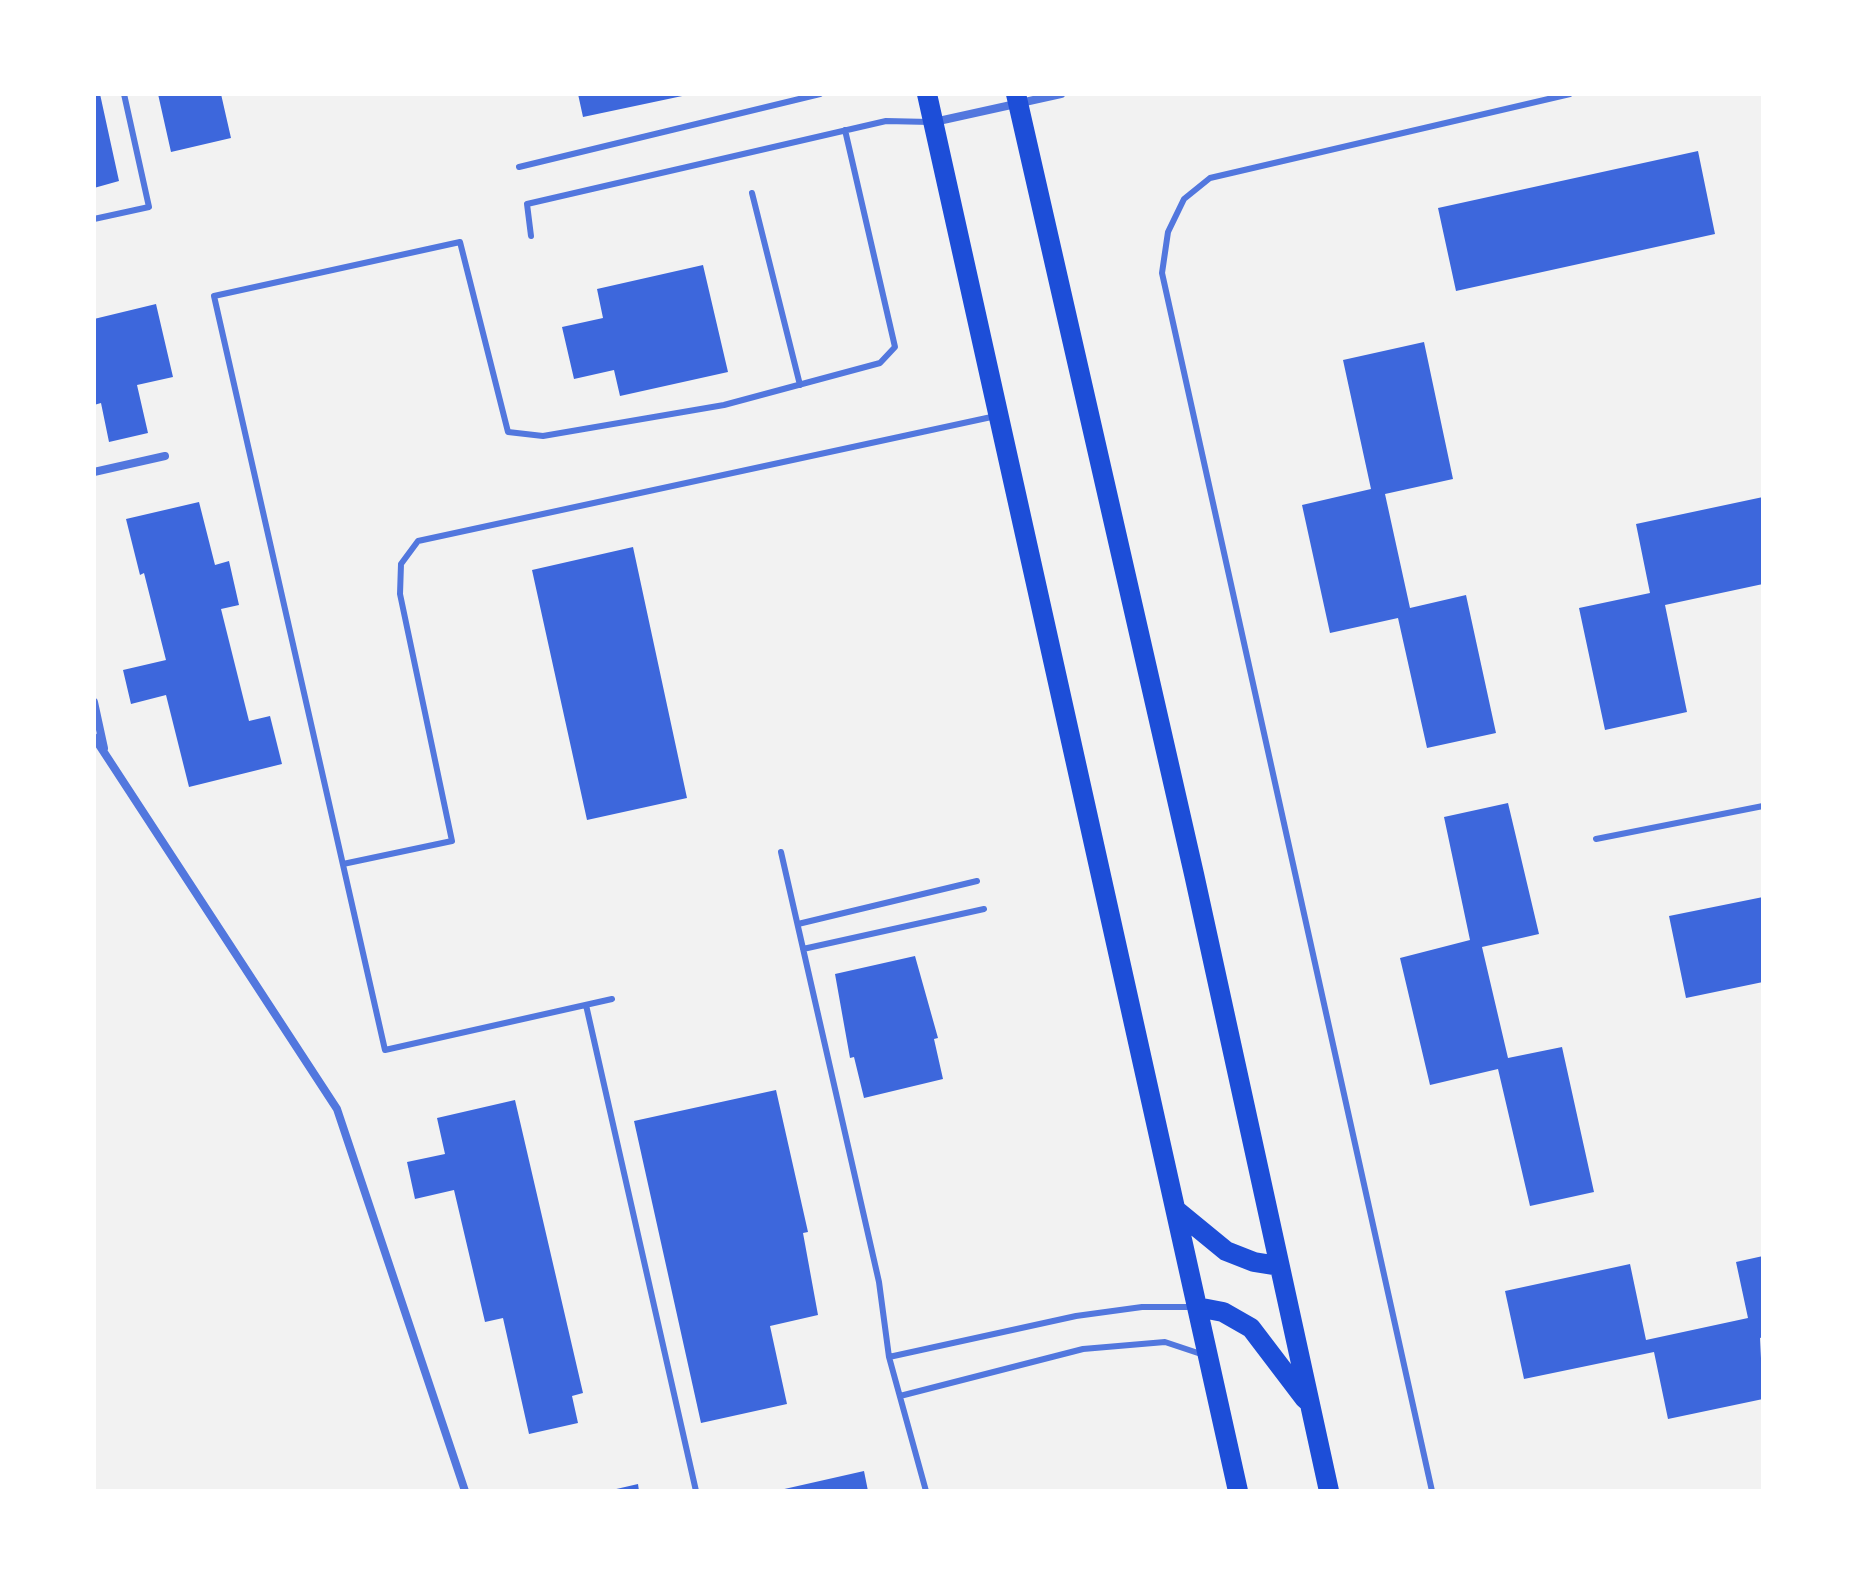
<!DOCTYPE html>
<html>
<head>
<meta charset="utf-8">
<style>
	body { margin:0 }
	#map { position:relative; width:1857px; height:1585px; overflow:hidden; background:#f2f2f2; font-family:"Source Sans 3",sans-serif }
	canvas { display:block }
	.frame { position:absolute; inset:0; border:96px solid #fff; pointer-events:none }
</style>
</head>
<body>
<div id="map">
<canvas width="1857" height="1585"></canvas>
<div class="frame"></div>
</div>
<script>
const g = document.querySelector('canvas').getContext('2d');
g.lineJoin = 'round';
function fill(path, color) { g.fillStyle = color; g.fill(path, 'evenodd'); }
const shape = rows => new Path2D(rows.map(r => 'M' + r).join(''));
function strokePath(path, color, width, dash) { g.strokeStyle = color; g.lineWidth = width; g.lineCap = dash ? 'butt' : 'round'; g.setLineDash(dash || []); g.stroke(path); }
const building = shape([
	[94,94,100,94,119,181,94,188],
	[158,94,221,94,231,138,171,152],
	[578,94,686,94,687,95,583,117],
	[1698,151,1715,234,1456,291,1438,208],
	[703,265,728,372,620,396,614,370,574,379,562,327,603,318,597,289],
	[156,304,173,377,137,385,148,433,109,442,101,403,94,405,94,319],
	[1424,342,1453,479,1385,494,1410,608,1466,595,1496,733,1427,748,1398,618,1330,633,1302,505,1371,489,1343,360],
	[1763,497,1763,584,1665,605,1687,712,1605,730,1579,608,1650,593,1636,524],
	[199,502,215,565,229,561,239,605,221,609,249,721,270,716,282,764,189,787,166,695,131,704,123,670,166,660,144,573,140,575,126,519],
	[633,547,687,798,587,820,532,570],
	[1508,803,1539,934,1482,947,1508,1058,1562,1047,1594,1192,1530,1206,1498,1069,1430,1085,1400,958,1470,940,1444,817],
	[1763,897,1763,982,1686,998,1669,916],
	[915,956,938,1038,934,1039,943,1079,864,1098,854,1057,850,1058,835,974],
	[776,1090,808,1232,803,1233,818,1315,770,1326,787,1404,701,1423,634,1121],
	[515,1100,583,1393,572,1396,578,1423,529,1434,503,1318,485,1322,454,1190,415,1199,407,1162,445,1154,437,1118],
	[1763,1256,1763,1337,1760,1338,1763,1399,1668,1419,1654,1352,1524,1379,1505,1291,1630,1264,1646,1340,1748,1318,1736,1262],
	[864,1471,868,1491,780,1491,780,1490],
	[638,1484,639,1491,612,1491,612,1490]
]);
const service = shape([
	[519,167,820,94],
	[752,193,800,385],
	[94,219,149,207,124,94],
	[531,236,527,204,886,121,930,122],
	[1596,839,1763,806],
	[781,852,879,1282,889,1357,926,1491],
	[343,864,452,841,400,594,401,564,418,541,996,416],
	[798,924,977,881],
	[803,949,984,909],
	[612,999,385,1050,214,296,460,242,508,432,543,436,724,405,880,363,895,347,845,130],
	[586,1005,696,1491],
	[889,1357,1076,1316,1142,1307,1194,1307],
	[900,1396,1083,1349,1165,1342,1204,1355],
	[1432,1491,1162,273,1168,232,1184,199,1210,178,1570,94]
]);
const minor = shape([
	[934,122,1061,94],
	[94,472,165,456],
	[94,702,104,748],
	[94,737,337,1109,465,1491]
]);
const primary = shape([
	[927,94,1238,1491],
	[1016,94,1194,874,1329,1491],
	[1176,1210,1226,1251,1254,1262,1279,1266],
	[1197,1307,1223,1312,1251,1328,1305,1399]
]);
fill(building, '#3d67dc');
strokePath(service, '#5277de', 6);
strokePath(minor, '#5277de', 8);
strokePath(primary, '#1d4ed8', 20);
</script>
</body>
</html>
